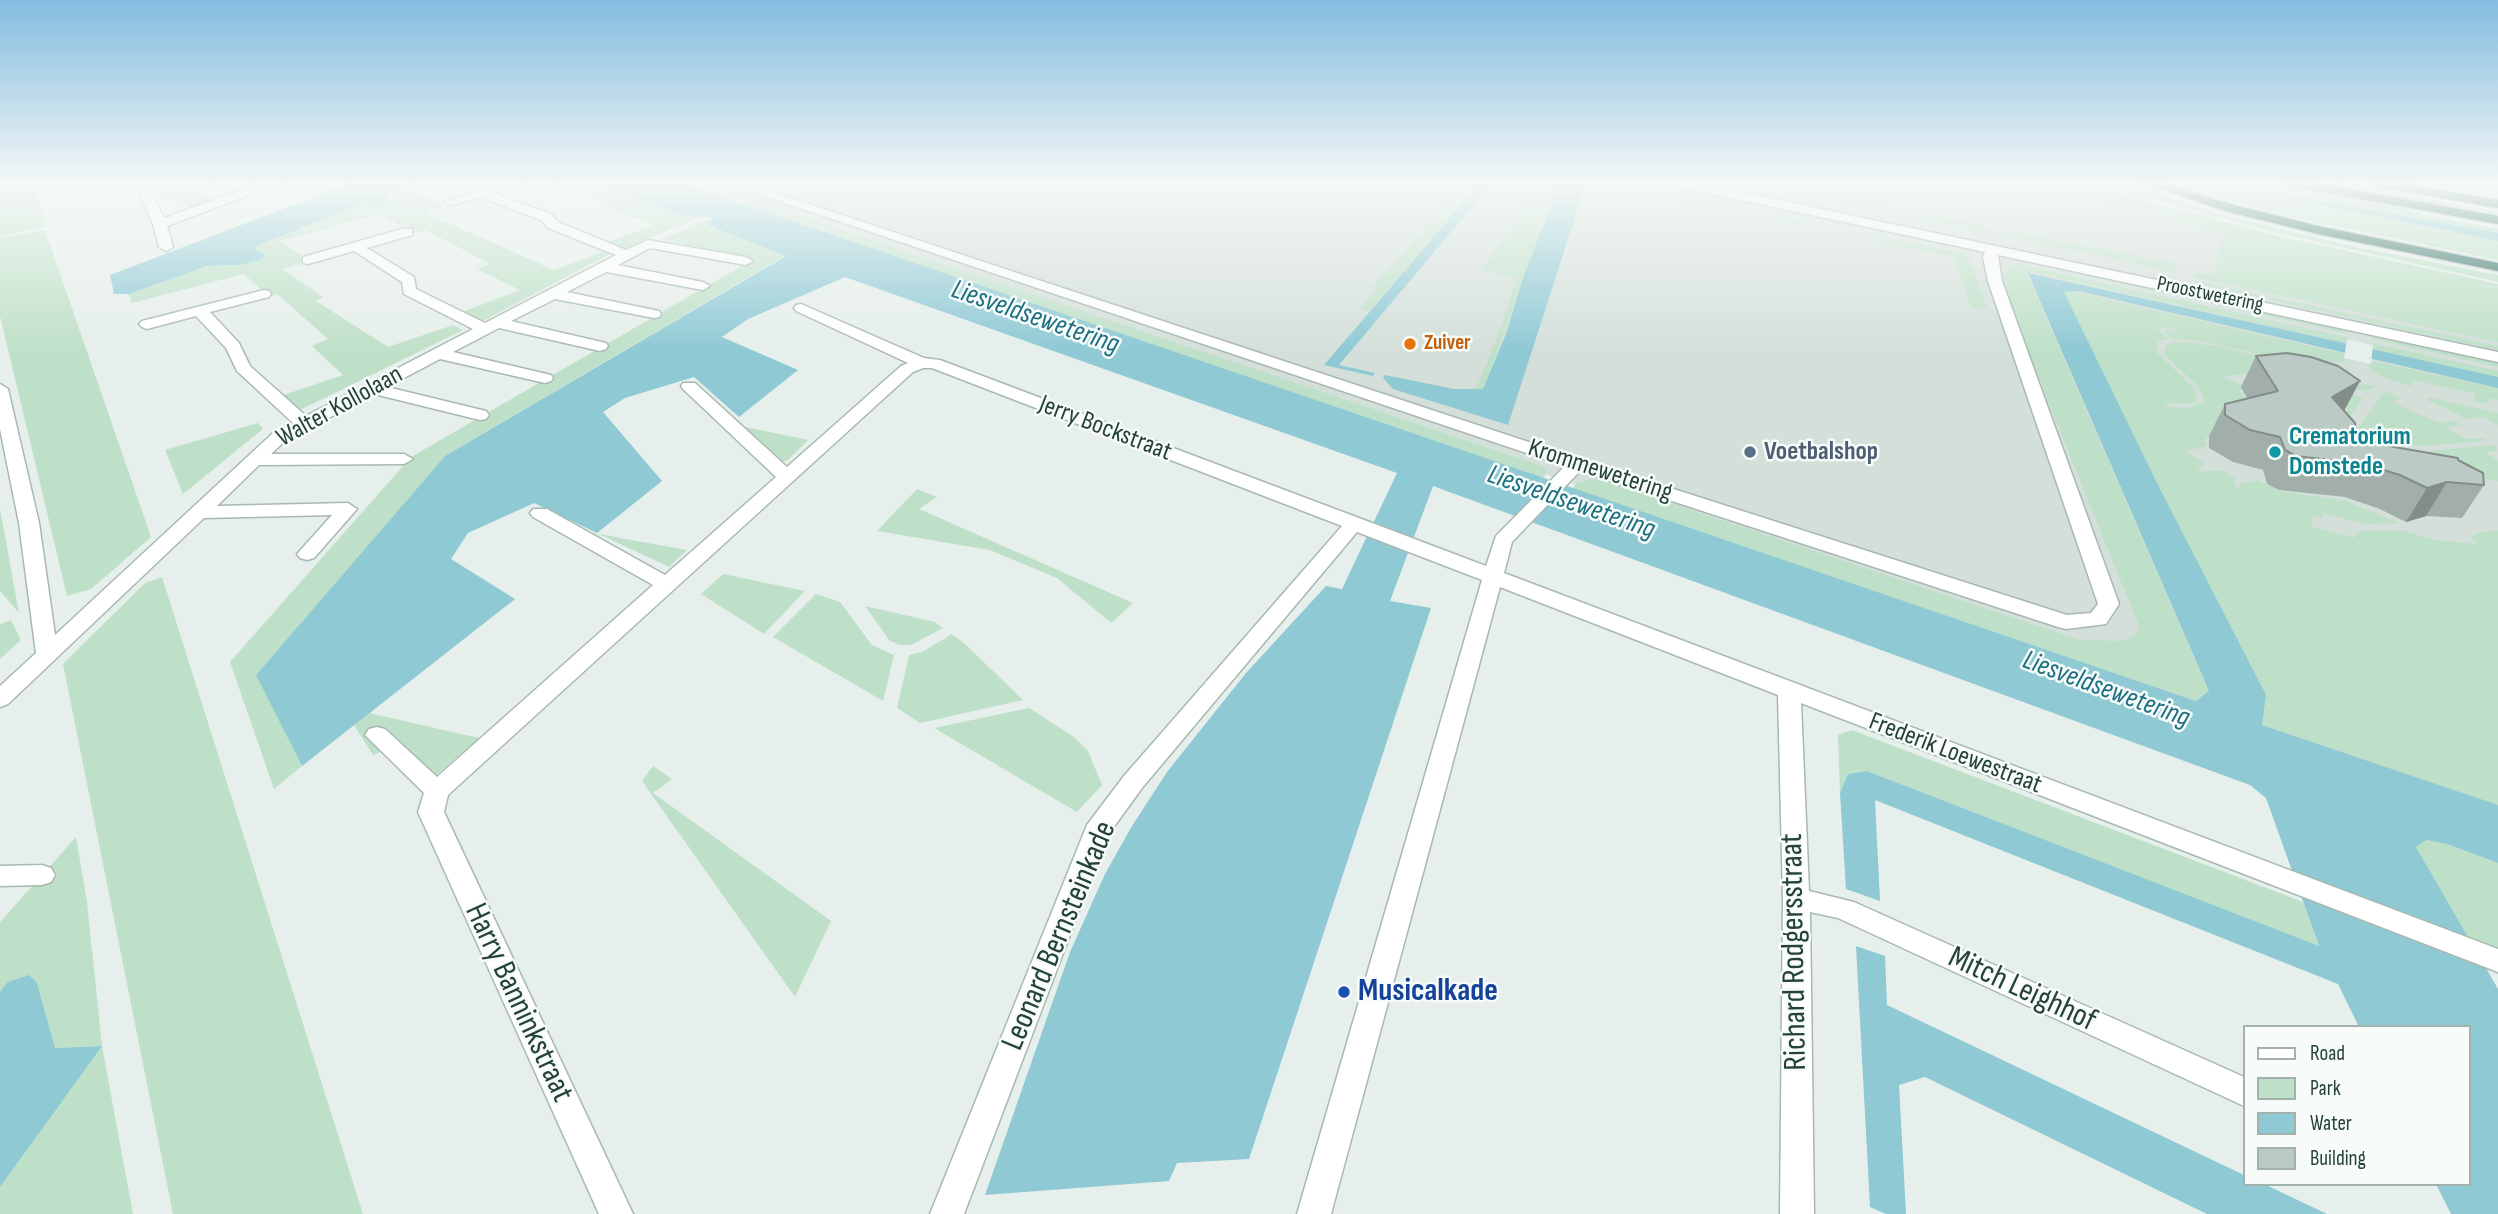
<!DOCTYPE html>
<html>
<head>
<meta charset="utf-8">
<style>
	body { margin:0 }
	#map { position:relative; width:2498px; height:1214px; overflow:hidden; background:#e6efeb; font-family:"Sofia Sans Condensed",sans-serif }
	canvas { display:block }
	.legend { position:absolute; left:2243px; top:1025px; width:228px; height:161px; box-sizing:border-box; background:#f7fbf9; border:2px solid #a3b1ad; margin:0; padding:9px 12px; list-style:none; font-size:21px; color:#24423a }
	.legend li { display:flex; align-items:center; gap:14px; height:35px }
	.legend b { width:35px; border:2px solid #a3b1ad }
</style>
</head>
<body>
<div id="map">
<canvas width="2498" height="1214"></canvas>
<ul class="legend">
<li><b style="height:9px;background:#fff"></b>Road</li>
<li><b style="height:19px;background:#bfe0c8"></b>Park</li>
<li><b style="height:19px;background:#8ec9d4"></b>Water</li>
<li><b style="height:19px;background:#bbcac4"></b>Building</li>
</ul>
</div>
<script>
const g = document.querySelector('canvas').getContext('2d');
g.lineJoin = 'round';
function fill(path, color) { g.fillStyle = color; g.fill(path, 'evenodd'); }
const shape = rows => new Path2D(rows.map(r => 'M' + r).join(''));
function strokePath(path, color, width, dash) { g.strokeStyle = color; g.lineWidth = width; g.lineCap = dash ? 'butt' : 'round'; g.setLineDash(dash || []); g.stroke(path); }
function drawText(font, color, halo, rows, align = 'center') {
  g.font = font + ' "Sofia Sans Condensed",sans-serif'; g.lineWidth = 5; g.setLineDash([]); g.textBaseline = 'middle'; g.strokeStyle = halo; g.fillStyle = color; for (const [text, x, y, turn = 0] of rows) {
    g.save(); g.translate(x, y); g.rotate((+turn || 0) * Math.PI / 180); g.textAlign = isNaN(turn) ? turn : align; if (halo) g.strokeText(text, 0, 0); g.fillText(text, 0, 0); g.restore();
  }
}
const built = shape([
	[680,182,2075,182,2274,235,2498,284,2498,837,2203,696]
]);
const green = shape([
	[0,182,34,182,45,227,0,236],
	[421,182,438,182,411,191,446,206,426,213,554,270,603,252,610,254,481,322,462,312,520,290,477,269,490,264,426,230,415,233,380,214,280,241,310,261,282,269,323,297,316,301,388,347,453,325,463,330,298,411,281,396,343,375,312,346,328,339,277,294,268,296,244,274,132,303,129,294,207,266,240,265,258,245,360,205,367,204,377,207,392,202,384,197,391,191],
	[554,182,593,182,681,215,704,215,627,248,608,242,654,225,605,207,613,204],
	[1468,182,1482,182,1369,311,1360,309,1377,289,1372,288],
	[1535,182,1543,182,1558,187,1483,390,1472,391,1478,384,1502,325,1517,278,1481,270,1541,184],
	[1732,182,1765,182,1815,192,1812,195,1819,196,1823,192,1830,193,1823,200],
	[2047,182,2075,182,2274,235,2498,284,2498,342,2194,277,2195,272,2213,276,2223,236],
	[2085,182,2125,182,2227,216,2356,247,2498,275,2498,282,2278,233],
	[2158,182,2261,182,2404,208,2426,215,2498,229,2498,260,2301,219],
	[2309,182,2333,182,2378,190,2498,212,2498,216],
	[163,184,200,193,209,201,190,207,177,199,168,199,154,186],
	[1689,190,1805,213,1812,219,1675,191],
	[1672,193,1810,222,1806,226,1667,198],
	[1843,198,1993,228,1989,233,1839,203],
	[755,201,1545,467,1547,473,1542,479,745,205],
	[712,218,709,225,786,255,445,456,257,674,302,766,274,789,230,662,411,457,752,260,662,239],
	[45,230,151,537,91,589,67,596,0,316,0,238],
	[2010,231,2177,264,2173,272,2006,236],
	[1869,234,1967,254,1987,307,1971,308,1953,256,1878,243,1881,239,1868,236],
	[2013,263,2350,338,2346,343,2032,272,2027,274,2209,692,2196,701,1572,489,1577,483,1596,478,2080,640,2123,641,2135,636,2139,626,2006,297,2003,284,2004,275],
	[2058,266,2338,327,2348,334,2056,269],
	[2193,280,2498,346,2498,350,2204,286],
	[2067,290,2345,354,2344,362,2321,362,2298,356,2313,367,2347,369,2351,372,2342,372,2358,383,2375,386,2364,392,2270,357,2207,342,2171,338,2163,330,2177,331,2175,329,2148,327,2159,330,2168,339,2158,341,2157,353,2193,387,2197,395,2195,403,2165,404,2166,407,2187,408,2205,402,2199,387,2165,355,2165,347,2168,344,2184,342,2216,346,2271,359,2315,375,2363,399,2351,415,2347,416,2347,404,2256,374,2220,376,2246,386,2240,391,2251,409,2226,431,2209,435,2205,440,2206,446,2185,452,2203,461,2204,464,2196,471,2224,471,2235,478,2235,486,2239,487,2242,483,2258,480,2280,491,2345,501,2400,523,2365,524,2323,513,2321,518,2313,516,2311,526,2354,538,2359,531,2405,531,2435,540,2477,544,2471,537,2477,533,2498,530,2498,805,2262,725,2266,695,2157,483,2116,398,2119,398,2115,397,2064,292],
	[2375,337,2498,361,2498,367,2373,339],
	[2371,343,2498,371,2498,377,2372,349],
	[2371,361,2498,388,2498,400,2490,398,2488,404,2475,401,2475,394,2414,380,2411,386,2393,381,2373,372,2369,368],
	[2385,391,2401,398,2392,402,2439,423,2454,421,2462,425,2446,427,2466,439,2484,438,2487,441,2422,446,2367,444,2355,437,2355,433],
	[2427,397,2498,413,2498,425,2483,417,2468,419,2427,400],
	[258,423,263,429,183,494,165,450],
	[741,426,808,440,788,460,780,462],
	[2494,445,2498,451,2485,452,2498,460,2498,481,2416,468,2417,452],
	[917,489,937,497,919,509,1133,603,1111,623,1057,578,990,550,877,531],
	[0,509,19,613,0,591],
	[597,533,625,539,687,550,669,567],
	[723,574,805,591,764,634,701,594],
	[162,577,363,1214,173,1214,63,664,145,583],
	[816,594,840,602,872,645,894,655,883,701,773,637],
	[865,606,935,622,943,628,911,645,900,645,890,641],
	[11,620,21,640,0,659,0,624],
	[952,634,965,644,1023,700,920,723,897,708,909,655,922,652],
	[1029,708,1074,737,1088,751,1102,785,1077,812,934,728],
	[369,713,479,738,435,776,399,745,373,755,354,725],
	[1852,730,2303,902,2319,947,1867,771,1848,774,1840,793,1838,735],
	[653,766,672,779,653,793,831,921,795,997,642,781],
	[76,837,87,902,102,1046,133,1214,0,1214,0,1187,101,1046,55,1048,37,983,0,992,0,922],
	[2426,840,2447,844,2498,863,2498,949,2471,944,2416,847]
]);
const water = shape([
	[354,182,421,182,391,191,385,197,393,202,377,207,367,204,360,205,258,245,255,249,265,255,259,260,240,265,207,266,129,294,114,294,110,275],
	[593,182,678,182,2196,701,2209,691,2028,273,2498,377,2498,388,2078,291,2064,292,2157,483,2266,695,2262,725,2498,805,2498,863,2447,844,2426,840,2416,847,2498,989,2498,1214,2451,1214,2436,1184,2468,1184,2468,1027,2359,1027,2338,984,1875,800,1880,901,1846,889,1840,793,1848,774,1867,771,2319,946,2266,798,2250,785,1433,486,1390,601,1431,608,1249,1159,1177,1163,1169,1181,985,1195,1070,952,1105,874,1132,826,1167,772,1246,673,1326,586,1342,589,1397,473,845,277,748,319,722,337,798,370,739,417,694,377,625,398,603,412,662,481,597,533,534,503,468,533,451,559,515,599,302,766,256,675,445,456,786,256,708,225,712,218,681,215],
	[1481,182,1493,182,1339,365,1375,373,1373,376,1324,365],
	[1543,182,1586,183,1508,425,1393,389,1383,378,1385,375,1454,389,1483,389,1506,334,1523,278,1558,187],
	[2261,190,2498,233,2498,241,2255,191],
	[1856,946,1885,956,1887,1005,2244,1175,2244,1184,2264,1184,2327,1214,2207,1214,1925,1077,1899,1085,1906,1214,1886,1214,1870,1207],
	[29,975,37,983,55,1048,102,1046,0,1187,0,992,8,982]
]);
const pier = shape([
	[2347,339,2373,345,2371,364,2344,358]
]);
const minor = shape([
	[134,182,146,182,164,218,242,190,210,182,256,185,265,182,283,182,167,226,173,247,166,251,159,247,153,224,134,182],
	[504,182,523,182,493,193,551,214,558,222,626,250,648,240,746,257,753,261,746,265,650,248,618,265,703,282,710,286,703,290,606,272,567,292,659,311,661,314,659,317,654,318,555,299,511,321,606,343,608,346,606,349,600,351,499,328,453,352,551,375,553,378,551,381,545,383,440,359,387,387,486,411,489,415,486,419,480,420,374,394,285,441,271,454,404,454,413,459,404,464,259,465,217,506,348,503,357,509,314,558,307,560,300,558,297,554,332,515,204,518,8,704,0,707,0,686,36,653,19,523,0,429,0,384,8,389,39,523,55,635,273,433,293,423,237,371,226,348,196,316,147,329,142,327,139,324,142,321,264,290,269,291,271,294,269,297,210,312,239,343,250,366,306,416,473,329,404,294,402,282,354,251,308,264,303,263,303,257,402,229,412,229,412,235,367,248,414,277,416,289,485,323,616,255,548,228,541,220,480,197,450,206,444,202,504,182],
	[723,182,742,182,1583,460,2067,615,2091,613,2098,604,1988,281,1983,257,1985,252,1675,186,1669,182,1693,182,2498,352,2498,362,1998,255,2002,281,2119,604,2106,624,2066,629,2058,627,1580,471,1512,542,1504,573,2498,949,2498,972,1801,703,1809,891,1854,902,2244,1077,2244,1106,1838,918,1810,912,1814,1214,1780,1214,1783,898,1778,695,1500,587,1331,1214,1297,1214,1482,580,1357,532,1142,788,1108,835,964,1214,930,1214,1087,825,1124,776,1342,526,932,368,923,368,913,372,448,795,444,812,633,1214,599,1214,418,812,424,793,365,735,369,729,377,727,385,729,437,777,653,585,533,517,530,513,533,509,547,509,665,575,776,477,683,389,681,386,683,383,695,383,787,467,901,366,908,363,796,311,794,308,796,305,801,304,924,358,940,360,1486,566,1496,536,1565,466,723,182],
	[42,865,51,868,55,875,51,882,42,885,0,886,0,866,42,865]
]);
const highway = shape([
	[2139,182,2158,182,2235,205,2318,226,2498,263,2498,271,2318,234,2225,211,2139,182],
	[2284,182,2311,182,2498,216,2498,224,2290,186,2284,182],
	[2367,182,2395,182,2498,200,2498,208,2373,186,2367,182]
]);
const wall = shape([
	[2256,356,2344,411,2357,437,2394,447,2458,460,2484,485,2462,518,2426,516,2406,522,2380,509,2345,497,2279,490,2267,484,2263,470,2233,462,2209,448,2209,436,2225,404,2247,398,2241,387]
]);
const shadedWall = shape([
	[2360,381,2343,413,2332,397],
	[2447,482,2426,516,2406,522,2427,488]
]);
const building = shape([
	[2287,353,2311,357,2338,366,2360,381,2332,397,2355,423,2357,437,2394,447,2458,458,2458,460,2483,473,2484,485,2447,482,2427,488,2400,475,2364,464,2296,456,2285,450,2280,437,2250,430,2225,415,2225,404,2278,391,2256,356,2287,353]
]);
const markers = [
	[1410,344,7,"#e8710a"],
	[1750,452,7,"#5c6f8a"],
	[2275,452,7,"#0f9aa8"],
	[1344,992,7,"#1a4fb4"]
];
const farStreetnames = [
	["Proostwetering",2210,295,12]
];
const farFoodnames = [
	["Zuiver",1424,344]
];
const streetNames = [
	["Walter Kollolaan",340,407,-29],
	["Jerry Bockstraat",1105,429,21],
	["Krommewetering",1600,471,18],
	["Frederik Loewestraat",1955,754,21]
];
const cultureNames = [
	["Crematorium",2289,437],
	["Domstede",2289,467]
];
const serviceNames = [
	["Voetbalshop",1764,452]
];
const waterNames = [
	["Liesveldsewetering",1035,318,19],
	["Liesveldsewetering",1571,503,19],
	["Liesveldsewetering",2106,690,20]
];
const nearStreetnames = [
	["Leonard Bernsteinkade",1060,936,-67],
	["Richard Rodgersstraat",1795,952,-91],
	["Mitch Leighhof",2022,990,25],
	["Harry Banninkstraat",518,1003,65]
];
const nearTransitnames = [
	["Musicalkade",1358,992]
];
fill(built, '#d4dfda');
fill(green, '#bfe0c8');
fill(water, '#8ec9d4');
fill(pier, '#e6efeb');
strokePath(minor, '#a8b8b2', 3);
strokePath(highway, '#c2cac8', 3);
fill(minor, '#fff');
fill(highway, '#2f6f62');
fill(wall, '#a1aea9');
fill(shadedWall, '#838d89');
fill(building, '#bbcac4');
strokePath(building, '#838d89', 2);
const sky = g.createLinearGradient(0, 0, 0, 352);
sky.addColorStop(0, '#84bce0');
sky.addColorStop(0.52, '#f4f8f6');
sky.addColorStop(1, '#f4f8f600');
g.fillStyle = sky;
g.fillRect(0, 0, 2498, 352);
for (const [x, y, r, color] of markers) { const dot = new Path2D(); dot.arc(x, y, r, 0, 2 * Math.PI); g.fillStyle = color; g.fill(dot); strokePath(dot, '#f7fbf9', 2.5); }
drawText('21px', '#24423a', '#f7fbf9', farStreetnames);
drawText('bold 21px', '#c56008', '#f7fbf9', farFoodnames, 'left');
drawText('26px', '#24423a', '#f7fbf9', streetNames);
drawText('bold 26px', '#0d838f', '#f7fbf9', cultureNames, 'left');
drawText('bold 26px', '#4e5e75', '#f7fbf9', serviceNames, 'left');
drawText('italic 28px', '#1c6f80', '#f7fbf9', waterNames);
drawText('32px', '#24423a', '#f7fbf9', nearStreetnames);
drawText('bold 32px', '#164399', '#f7fbf9', nearTransitnames, 'left');
</script>
</body>
</html>
